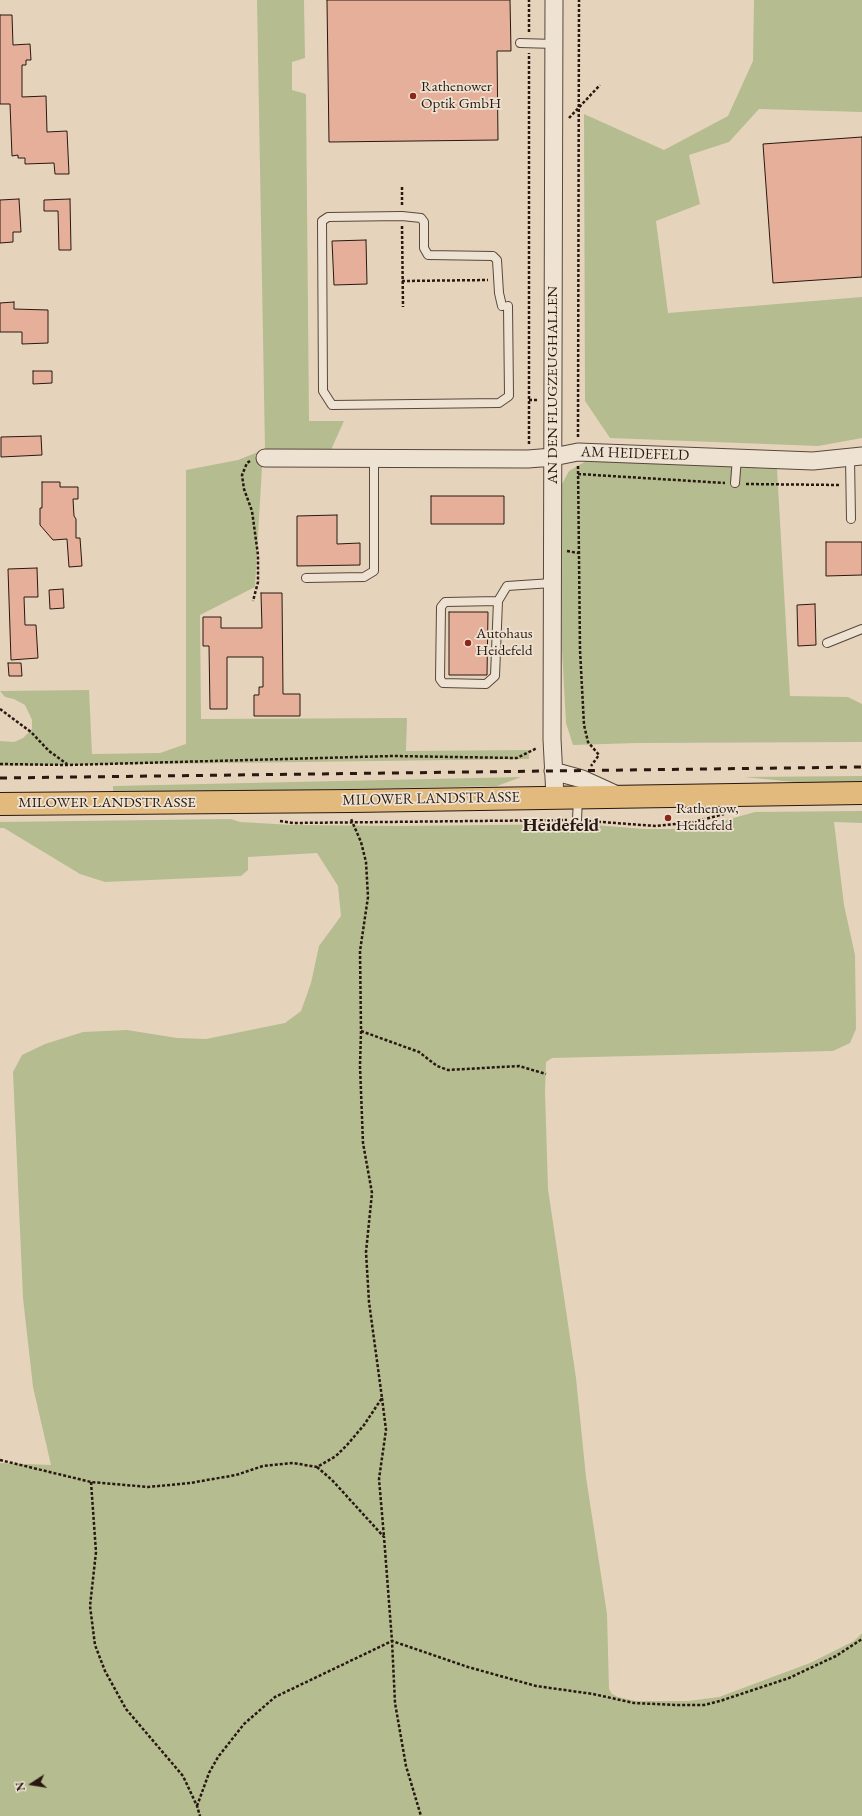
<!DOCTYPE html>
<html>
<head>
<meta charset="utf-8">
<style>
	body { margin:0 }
	#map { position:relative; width:862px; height:1816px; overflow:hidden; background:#e5d4bb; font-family:"EB Garamond",serif }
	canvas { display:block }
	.north { position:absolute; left:12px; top:1764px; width:40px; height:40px; -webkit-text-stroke:3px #eee3d3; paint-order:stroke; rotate:258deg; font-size:11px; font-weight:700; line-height:16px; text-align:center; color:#291811 }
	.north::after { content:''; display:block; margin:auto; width:14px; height:18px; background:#291811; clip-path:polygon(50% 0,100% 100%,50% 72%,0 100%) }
</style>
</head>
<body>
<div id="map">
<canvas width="862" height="1816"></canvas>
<div class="north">N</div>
</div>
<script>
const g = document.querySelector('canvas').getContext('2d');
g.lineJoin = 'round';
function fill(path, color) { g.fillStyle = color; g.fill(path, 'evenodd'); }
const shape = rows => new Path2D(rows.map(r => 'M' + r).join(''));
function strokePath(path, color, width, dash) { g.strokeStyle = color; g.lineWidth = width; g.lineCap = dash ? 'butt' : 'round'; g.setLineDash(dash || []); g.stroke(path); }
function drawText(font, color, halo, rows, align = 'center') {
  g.font = font + ' "EB Garamond",serif'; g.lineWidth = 3.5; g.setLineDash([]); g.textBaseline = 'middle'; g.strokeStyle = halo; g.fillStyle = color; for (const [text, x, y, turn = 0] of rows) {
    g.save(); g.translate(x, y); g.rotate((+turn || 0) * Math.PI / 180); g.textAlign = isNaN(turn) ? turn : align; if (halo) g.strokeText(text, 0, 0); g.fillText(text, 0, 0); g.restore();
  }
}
const green = shape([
	[257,0,304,0,305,58,292,62,292,90,306,94,309,421,344,421,330,452,265,450],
	[754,0,862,0,862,112,759,109,729,142,689,155,700,204,656,221,668,313,862,297,862,438,818,446,610,438,585,401,584,114,664,150,728,116,753,61],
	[263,450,255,587,200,615,201,719,407,718,406,751,529,750,529,759,0,766,0,741,14,742,23,738,32,729,32,720,25,705,14,699,5,697,0,691,89,690,92,754,160,753,186,744,186,470,238,460],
	[586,461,777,469,790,696,848,697,862,704,862,742,637,743,573,745,566,723,562,649,561,486,569,471],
	[862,776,862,782,804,783,744,777],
	[521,777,497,786,113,794,113,786],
	[862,811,862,823,834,822,844,905,855,955,856,1029,850,1043,833,1051,552,1058,546,1062,545,1092,548,1189,576,1378,586,1477,607,1614,609,1689,612,1694,618,1697,635,1701,688,1701,719,1697,810,1663,854,1641,862,1633,862,1816,0,1816,0,1463,51,1465,33,1387,23,1298,13,1072,22,1055,45,1044,83,1032,127,1030,177,1038,206,1039,285,1023,301,1011,311,983,319,946,341,916,338,886,317,853,248,857,248,870,241,876,105,882,80,874,4,828,0,828,0,822,231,819,240,822,293,825,401,826,582,824,644,829,670,829,701,827,755,812]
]);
const building = shape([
	[327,0,510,0,511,51,497,51,498,140,329,142,327,0],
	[0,15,12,15,13,45,30,44,31,60,26,60,26,65,22,65,22,97,46,96,47,132,67,131,69,174,55,174,54,163,25,164,25,158,18,158,18,155,12,156,10,104,0,104,0,15],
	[862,137,862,277,773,283,763,144,862,137],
	[19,199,21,232,13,232,13,242,0,243,0,200,19,199],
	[70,199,71,250,59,250,58,211,44,211,44,200,70,199],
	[366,240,367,284,334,285,332,241,366,240],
	[14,302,14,309,48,310,48,343,22,344,22,332,0,332,0,303,14,302],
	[33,371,52,371,52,383,33,384,33,371],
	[41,436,42,455,1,457,1,437,41,436],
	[42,482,60,482,60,487,78,487,78,499,73,499,74,516,76,519,76,538,80,538,82,566,69,567,67,539,53,540,40,525,40,508,42,508,42,482],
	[431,496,504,496,504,524,431,524,431,496],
	[337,515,337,544,360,543,360,565,297,566,297,516,337,515],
	[826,542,862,542,862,575,826,576,826,542],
	[37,568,38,597,24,597,25,625,36,625,38,658,11,660,8,569,37,568],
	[63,589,64,608,50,609,49,590,63,589],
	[261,593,282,593,283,694,300,694,300,716,254,716,254,695,259,695,259,687,263,687,263,657,227,657,227,709,210,709,209,646,203,646,203,617,221,617,221,628,262,628,261,593],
	[815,604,816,645,798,646,797,605,815,604],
	[449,612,488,612,487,675,449,675,449,612],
	[8,663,21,663,22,676,9,676,8,663]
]);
const path = shape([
	[529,32,529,0],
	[569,118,600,85],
	[402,205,402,187],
	[402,226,403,307],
	[402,281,488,280],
	[529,400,538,400],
	[578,437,579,0],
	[529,444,529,53],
	[250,461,247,463,242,475,244,489,252,511,258,555,258,582,253,601],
	[578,466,580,650,584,725,588,742,599,755,591,766],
	[578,474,725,483],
	[746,484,839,485],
	[567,551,578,553],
	[0,709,31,732,49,751,67,764],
	[0,764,68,765,393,756,517,758,537,748],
	[280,821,293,823,567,820],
	[588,821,656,826,694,822,724,814],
	[361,1031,419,1052,437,1066,448,1070,519,1066,546,1074],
	[382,1398,386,1430,379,1479,384,1537],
	[0,1460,91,1482,148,1487,190,1483,236,1475,263,1466,293,1463,317,1467,336,1456,347,1445,364,1425,382,1398,369,1302,366,1252,372,1193,363,1143,360,1066,361,1031,360,951,368,897,366,862,361,842,351,819],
	[317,1467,332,1480,384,1537,392,1641,395,1703,406,1766,421,1816],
	[91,1482,96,1552,90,1606,95,1645,105,1671,126,1709,183,1776,197,1806,200,1816],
	[197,1806,209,1773,218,1757,244,1724,275,1697,392,1641,468,1667,536,1686,593,1694,634,1703,676,1705,704,1705,720,1701,789,1678,836,1656,862,1639]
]);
const service = shape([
	[520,43,555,44],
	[502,306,499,293,497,260,493,256,428,255,424,248,424,222,421,218,402,216,328,217,322,221,323,391,332,405,499,403,509,396,508,306],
	[850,458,851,519],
	[735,483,737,458],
	[306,578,364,577,374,571,374,459],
	[498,601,445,602,441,607,440,679,443,683,486,684,495,676,498,601,507,586,552,583],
	[827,643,862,629],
	[577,820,578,798]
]);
const minor = shape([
	[554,0,552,739,555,797],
	[265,458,528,459,553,457,578,452,813,461,862,456],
	[553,771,582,779,617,795]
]);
const primary = shape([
	[0,804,352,801,862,793]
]);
const rail = shape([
	[0,778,862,767]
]);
const markers = [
	[413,96,4,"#8f2418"],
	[468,643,4,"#8f2418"],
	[668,818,4,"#8f2418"]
];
const poiNames = [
	["Rathenower",421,87],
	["Optik GmbH",421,104],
	["Autohaus",476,634],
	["Heidefeld",476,651],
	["Rathenow,",676,809],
	["Heidefeld",676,826]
];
const streetNames = [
	["AN DEN FLUGZEUGHALLEN",553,385,-90],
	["AM HEIDEFELD",635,454,2],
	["MILOWER LANDSTRASSE",431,799,-1],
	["MILOWER LANDSTRASSE",107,803]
];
const districtNames = [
	["Heidefeld",561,826]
];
fill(green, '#b5bc90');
fill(building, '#e5af99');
strokePath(building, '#291811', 1);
strokePath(service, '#58473c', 10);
strokePath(minor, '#58473c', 19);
strokePath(primary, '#291811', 24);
strokePath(path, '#291811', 2.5, [3, 2]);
strokePath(service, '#eee3d3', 8);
strokePath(minor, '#eee3d3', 17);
strokePath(primary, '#e2ba7e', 22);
strokePath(rail, '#291811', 3, [7, 7]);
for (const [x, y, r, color] of markers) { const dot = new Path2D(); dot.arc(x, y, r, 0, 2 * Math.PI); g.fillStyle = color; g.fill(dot); strokePath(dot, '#eee3d3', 1.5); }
drawText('15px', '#291811', '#eee3d3', poiNames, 'left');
drawText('15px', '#291811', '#eee3d3', streetNames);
drawText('bold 19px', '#291811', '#eee3d3', districtNames);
</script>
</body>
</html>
